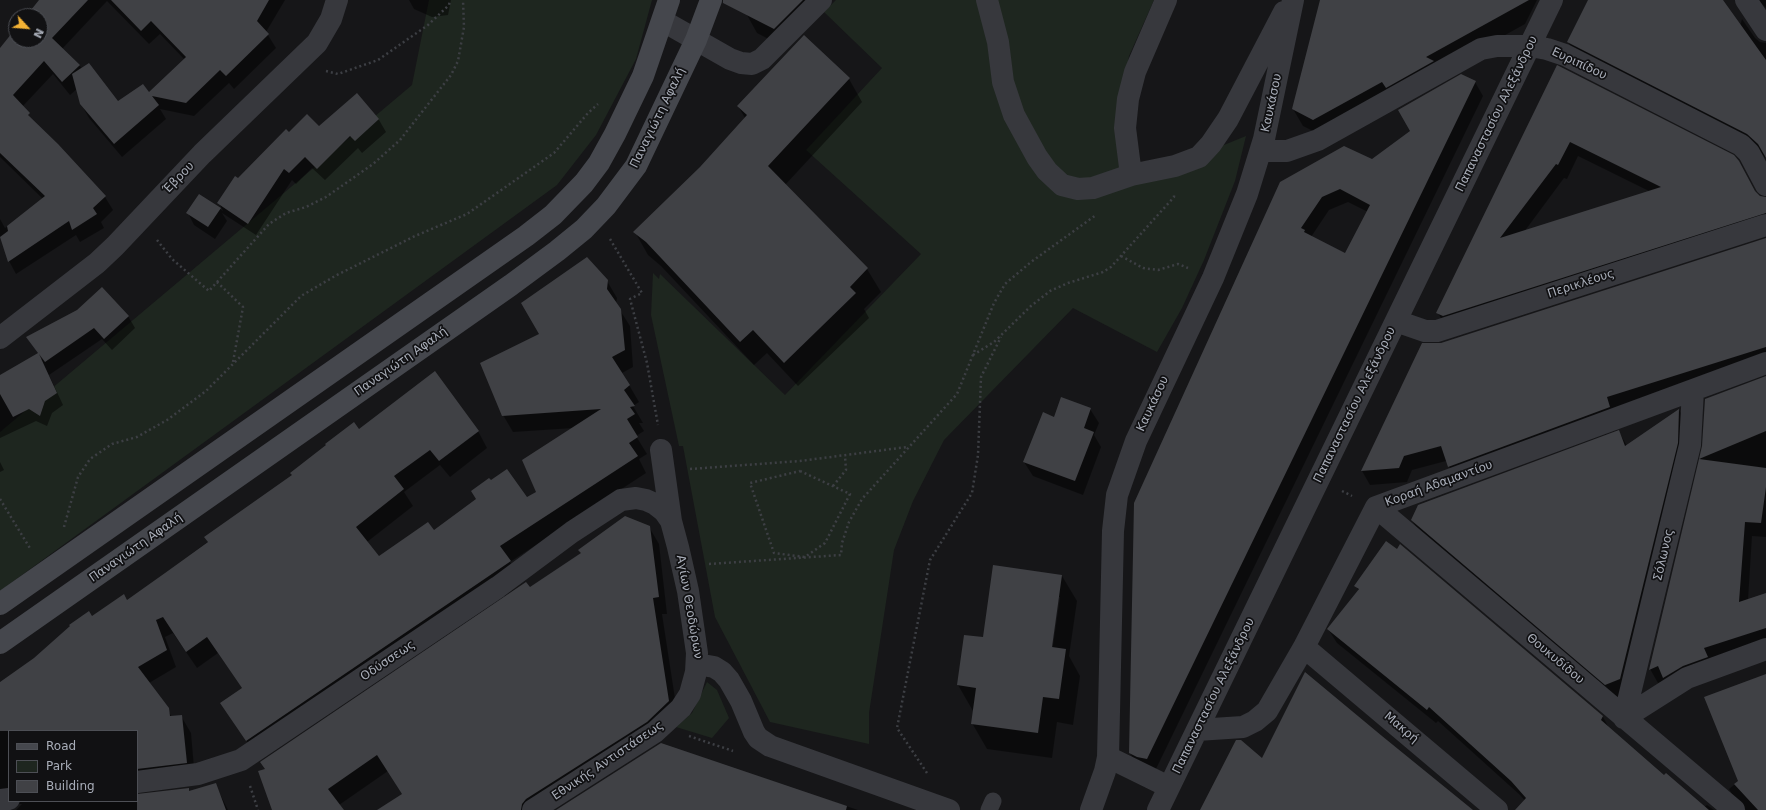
<!DOCTYPE html>
<html>
<head>
<meta charset="utf-8">
<style>
	body { margin:0 }
	#map { position:relative; width:1766px; height:810px; overflow:hidden; background:#161618; font-family:"DejaVu Sans",sans-serif }
	canvas { display:block }
	.legend { position:absolute; left:8px; top:730px; width:130px; height:72px; box-sizing:border-box; background:#111113; border:1px solid #4d4f55; margin:0; padding:5px 7px; list-style:none; font-size:12px; color:#a8adb8 }
	.legend li { display:flex; align-items:center; gap:8px; height:20px }
	.legend b { width:20px; border:1px solid #4d4f55 }
	.north { position:absolute; left:8px; top:8px; width:40px; height:40px; box-sizing:border-box; background:#111113; border:1px solid #4d4f55; border-radius:50%; rotate:116deg; font-size:11px; font-weight:700; line-height:16px; text-align:center; color:#a8adb8 }
	.north::after { content:''; display:block; margin:auto; width:14px; height:18px; background:#f2b134; clip-path:polygon(50% 0,100% 100%,50% 72%,0 100%) }
</style>
</head>
<body>
<div id="map">
<canvas width="1766" height="810"></canvas>
<ul class="legend">
<li><b style="height:5px;background:#45474d"></b>Road</li>
<li><b style="height:11px;background:#1e261f"></b>Park</li>
<li><b style="height:11px;background:#404145"></b>Building</li>
</ul>
<div class="north">N</div>
</div>
<script>
const g = document.querySelector('canvas').getContext('2d');
g.lineJoin = 'round';
function fill(path, color) { g.fillStyle = color; g.fill(path, 'evenodd'); }
const shape = rows => new Path2D(rows.map(r => 'M' + r).join(''));
function strokePath(path, color, width, dash) { g.strokeStyle = color; g.lineWidth = width; g.lineCap = dash ? 'butt' : 'round'; g.setLineDash(dash || []); g.stroke(path); }
function drawText(font, color, halo, rows, align = 'center') {
  g.font = font + ' "DejaVu Sans",sans-serif'; g.lineWidth = 3.5; g.setLineDash([]); g.textBaseline = 'middle'; g.strokeStyle = halo; g.fillStyle = color; for (const [text, x, y, turn = 0] of rows) {
    g.save(); g.translate(x, y); g.rotate((+turn || 0) * Math.PI / 180); g.textAlign = isNaN(turn) ? turn : align; if (halo) g.strokeText(text, 0, 0); g.fillText(text, 0, 0); g.restore();
  }
}
const green = shape([
	[429,0,652,0,636,59,596,135,557,185,0,591,0,432,412,85],
	[836,0,1154,0,1129,56,1116,135,1133,182,1246,136,1235,181,1204,260,1182,308,1157,352,1073,308,944,440,913,501,894,550,869,713,869,744,770,722,715,617,683,446,679,446,651,315,653,273,659,279,660,274,785,395,921,254,806,150,882,68,824,12],
	[707,682,717,690,729,718,712,738,676,727,692,713]
]);
const shadow = shape([
	[44,0,285,0,266,32,276,48,234,89,229,83,194,116,160,109,166,119,122,157,89,118,81,104,77,89,70,95,53,74,22,107,33,122,105,197,113,210,101,222,104,228,80,242,76,235,16,274,9,261,0,236,0,219,5,228,43,199,0,157,0,50,16,30,16,40,40,40,40,16,29,16],
	[107,1,149,44,160,34,185,60,149,94,118,103,62,49],
	[409,0,451,0,448,15,432,17,414,9],
	[754,0,832,0,829,6,784,47,757,33,747,15],
	[1321,0,1537,0,1525,24,1323,136,1303,126,1293,109],
	[1589,0,1722,0,1740,26,1742,19,1755,38,1760,42,1766,43,1766,158,1756,148,1576,57,1568,42],
	[1759,0,1766,0,1766,8,1761,3],
	[1557,67,1759,197,1766,198,1766,230,1446,327,1438,313],
	[1578,156,1651,192,1524,232,1564,178,1567,179],
	[1462,75,1475,82,1483,96,1154,773,1138,767,1130,753,1281,182,1372,160,1411,132],
	[1348,202,1368,212,1346,254,1311,237,1329,210],
	[849,79,862,102,785,185,867,269,881,292,864,309,869,318,798,386,767,353,754,365,661,266,648,255,635,232,701,167,745,118,738,106],
	[356,94,379,120,386,132,362,153,358,148,325,180,312,168,296,184,292,180,256,235,222,213,227,221,215,239,194,225,188,213,199,195,223,211,219,203,238,179,289,134,319,127],
	[1766,239,1766,363,1457,481,1446,461,1412,470,1407,482,1370,485,1362,471,1441,344],
	[607,281,617,298,616,304,630,326,633,367,622,373,639,402,633,406,643,423,639,423,644,431,636,436,647,454,639,459,646,473,510,562,520,578,257,757,222,703,243,689,218,653,197,668,173,633,165,637,176,667,149,683,172,717,181,716,191,733,195,779,137,791,137,731,9,731,9,801,137,801,137,795,188,789,190,792,215,784,228,810,16,810,22,804,8,804,0,809,0,682,92,618,127,601,359,431,478,431,487,448,450,477,440,465,404,492,413,506,367,542,378,558,434,532,527,498,537,492,574,428,513,432,503,415,540,334],
	[128,316,135,328,112,350,102,339,49,375,63,405,52,413,47,426,36,421,0,438,0,376,42,359,33,334],
	[1766,377,1766,537,1752,536,1748,600,1766,594,1766,644,1658,683,1650,669,1703,448],
	[1090,409,1099,423,1094,435,1101,447,1083,495,1033,476,1024,462,1054,418],
	[1679,410,1688,424,1629,694,1614,699,1421,535,1412,520,1619,432,1627,446],
	[0,462,4,470,0,472],
	[649,527,659,544,667,614,662,614,678,718,545,810,379,810,403,795,388,771,339,805,343,810,273,810,266,770,530,589],
	[1062,576,1077,601,1069,656,1080,676,1073,725,1057,722,1052,758,987,749,972,723,973,711,958,685,965,636,984,638],
	[1058,597,1060,597,1052,652,1050,652],
	[1356,586,1603,717,1610,730,1664,777,1704,807,1707,805,1714,810,1533,810,1520,795,1438,721,1436,723,1337,643,1328,629,1359,591],
	[1766,675,1766,810,1746,810,1737,803,1729,789,1739,781],
	[831,801,858,810,558,810]
]);
const building = shape([
	[39,0,88,0,52,38,80,65,62,82,44,61,13,95,30,113,28,115,58,144,106,196,93,208,97,214,72,230,69,221,8,262,0,237,8,231,7,226,45,196,0,153,0,48,16,28,16,40,40,40,40,16,20,16,24,12,27,15],
	[111,0,269,0,257,21,269,34,226,76,220,70,186,103,152,96,159,105,114,144,80,104,72,74,89,63,118,101,143,84,149,92,186,57,151,21,141,31],
	[723,0,803,0,774,29,723,3],
	[1320,0,1529,0,1426,57,1434,61,1386,88,1382,82,1313,120,1292,109],
	[1588,0,1723,0,1766,60,1766,158,1758,144,1747,134,1567,42],
	[804,35,850,78,768,166,868,268,850,287,856,293,784,363,753,330,740,342,646,242,633,232,700,167,747,115,737,106],
	[1557,65,1734,155,1739,161,1755,191,1760,196,1766,197,1766,213,1443,316,1436,313],
	[1570,142,1661,187,1500,238,1556,164,1558,165],
	[1461,74,1476,81,1147,759,1137,757,1129,753,1134,503,1280,182,1344,146,1372,159,1410,131,1398,110],
	[1340,189,1370,205,1345,253,1304,232,1305,230,1301,228,1322,197],
	[357,93,379,119,355,141,350,136,317,169,305,157,289,173,284,169,248,224,217,203,235,176,238,178,286,129,289,132,307,114,319,126],
	[199,194,221,208,208,227,186,213],
	[1766,238,1766,347,1607,397,1610,407,1448,467,1441,446,1404,456,1399,468,1361,471,1422,343,1441,343],
	[587,257,608,280,607,289,621,309,625,350,612,357,630,385,624,390,635,406,630,407,635,414,627,419,638,437,629,443,638,456,500,546,511,561,246,741,220,703,242,688,207,637,186,652,163,617,156,620,167,650,138,667,169,708,170,716,182,715,187,763,137,769,137,731,0,731,0,682,34,658,70,626,69,625,89,611,92,616,124,594,127,600,165,573,208,542,204,537,292,475,290,473,326,445,325,444,354,422,359,429,435,371,479,431,439,461,430,450,394,476,404,489,356,527,379,556,428,522,434,530,476,499,471,491,489,478,491,480,507,469,527,497,536,492,522,460,601,409,502,416,480,363,539,334,521,303],
	[102,287,129,316,104,339,94,328,45,362,39,354,57,393,45,401,40,416,29,409,13,417,0,394,0,375,38,353,26,337,77,310],
	[1766,376,1766,431,1699,459,1702,446,1705,399],
	[1061,397,1091,408,1084,428,1094,432,1075,481,1023,462,1043,412,1054,417],
	[1679,409,1678,443,1620,679,1605,685,1411,520,1418,505,1619,430,1625,446],
	[1699,459,1766,468,1766,487,1761,523,1745,522,1739,602,1766,593,1766,628,1704,648,1708,657,1683,666,1663,678,1658,666,1649,670],
	[625,516,650,526,659,597,653,598,669,701,647,722,526,799,522,804,521,810,377,810,402,794,377,755,328,789,344,810,272,810,258,771,265,769,260,762,526,582,530,587,581,553,578,550],
	[1386,541,1397,549,1400,544,1603,716,1601,720,1664,775,1666,773,1709,810,1515,810,1526,798,1511,781,1429,707,1427,710,1327,629,1359,589,1354,586],
	[993,565,1062,575,1052,647,1066,649,1059,699,1043,697,1038,733,971,724,976,688,957,685,964,635,983,637],
	[1305,672,1382,736,1473,810,1200,810,1236,740,1241,740,1262,758],
	[1766,674,1766,810,1758,810,1734,784,1738,781,1704,697],
	[661,743,847,806,846,810,556,810],
	[216,783,226,810,137,810,137,794,189,788,189,791]
]);
const path = shape([
	[326,71,338,74,378,60,428,25,449,5,450,0],
	[610,239,642,293,630,299,647,363,658,425],
	[157,240,172,259,209,291,217,282,243,307,233,362],
	[1121,256,1143,268,1158,270,1178,264,1188,268],
	[217,282,269,224,286,213,306,207,326,197,373,164,400,140,451,75,458,61,464,27,463,0],
	[973,355,994,342,1031,306,1050,291,1068,283,1103,272,1111,267,1174,197,1174,193],
	[690,469,800,461,907,447],
	[800,471,850,494,825,543,805,557,774,553,750,483,800,471],
	[833,486,846,470,845,456],
	[1342,491,1352,496],
	[0,499,31,550],
	[64,527,78,477,90,459,112,444,137,437,167,420,206,391,301,296,335,276,415,236,467,214,554,153,588,113,598,104],
	[709,564,841,555,842,543,849,522,862,499,957,394,994,303,1005,284,1031,262,1096,215],
	[689,736,733,751],
	[927,773,897,728,930,560,972,493,978,455,981,377,1001,337],
	[250,786,258,810]
]);
const lane = shape([
	[989,810,993,801]
]);
const street = shape([
	[987,0,998,42,1003,82,1014,115,1037,157,1047,171,1062,185,1078,189,1093,188,1131,175,1175,166,1199,157,1211,144,1228,119,1284,12],
	[1746,0,1766,30],
	[663,21,730,59,741,63,752,64,762,59,821,0],
	[1261,151,1287,151,1318,140,1481,49,1497,46,1530,46,1547,49,1565,55,1741,145,1749,153,1766,185],
	[1131,175,1125,128,1128,99,1135,72,1166,0],
	[1396,321,1425,331,1437,331,1766,225],
	[0,338,97,263,115,246,202,154,317,43,331,19,337,0],
	[661,450,671,521],
	[1376,507,1734,810],
	[1304,647,1497,810],
	[697,664,714,667,722,672,729,680,741,701,754,732,758,738,770,746,949,810],
	[1624,718,1690,445,1693,390],
	[1624,718,1687,678,1766,649],
	[1197,730,1243,727,1255,721,1267,711,1304,647,1376,507,1766,363],
	[1108,757,1169,787],
	[137,782,198,774,241,760,498,587,572,532,621,500,636,498,646,500,655,504,664,511,671,521,678,547,688,591,697,653,696,672,690,694,681,708,655,732,533,810],
	[0,800,9,799],
	[1091,810,1105,771,1108,757,1113,531,1117,495,1136,441,1213,278,1247,194,1264,139,1293,0],
	[1158,810,1552,0]
]);
const secondary = shape([
	[0,604,526,236,553,215,584,183,599,163,615,134,643,76,669,0],
	[0,643,511,285,557,251,584,229,606,206,636,166,696,40,711,0]
]);
const streetNames = [
	["Ευριπίδου",1579,64,25],
	["Καυκάσου",1272,103,-78],
	["Παπαναστασίου Αλεξάνδρου",1497,114,-64],
	["Παναγιώτη Αφαλή",658,118,-64],
	["Έβρου",179,178,-46],
	["Περικλέους",1581,284,-18],
	["Παναγιώτη Αφαλή",401,362,-35],
	["Καυκάσου",1153,404,-65],
	["Παπαναστασίου Αλεξάνδρου",1355,405,-64],
	["Κοραή Αδαμαντίου",1439,484,-20],
	["Παναγιώτη Αφαλή",136,548,-35],
	["Σόλωνος",1664,555,-77],
	["Αγίων Θεοδώρων",689,607,80],
	["Θουκυδίδου",1555,659,40],
	["Οδύσσεως",388,661,-34],
	["Παπαναστασίου Αλεξάνδρου",1214,696,-64],
	["Μακρή",1401,728,40],
	["Εθνικής Αντιστάσεως",608,761,-34]
];
fill(green, '#1e261f');
fill(shadow, '#0007');
fill(building, '#404145');
strokePath(path, '#3d3f44', 2.5, [2, 3]);
strokePath(lane, '#37383d', 17);
strokePath(street, '#37383d', 22);
strokePath(secondary, '#45474d', 22);
drawText('12px', '#a8adb8', '#111113', streetNames);
</script>
</body>
</html>
